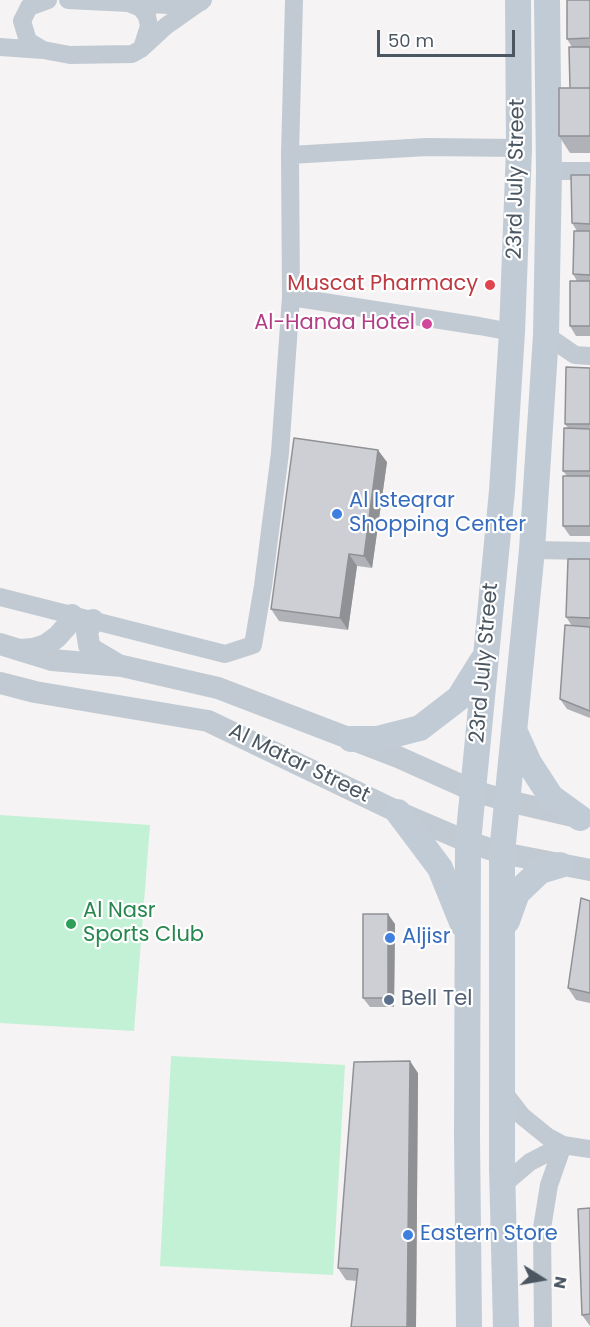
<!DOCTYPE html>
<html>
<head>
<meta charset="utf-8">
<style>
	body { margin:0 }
	#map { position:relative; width:590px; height:1327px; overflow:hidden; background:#f5f3f3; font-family:Poppins,sans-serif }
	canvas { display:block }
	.north { position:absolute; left:512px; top:1249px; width:60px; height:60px; -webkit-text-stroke:4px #fff; paint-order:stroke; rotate:101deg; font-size:16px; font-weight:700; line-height:24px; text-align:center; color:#4a5661 }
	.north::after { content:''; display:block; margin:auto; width:21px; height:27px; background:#4a5661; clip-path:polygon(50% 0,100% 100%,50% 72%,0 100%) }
	.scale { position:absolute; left:377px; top:30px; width:138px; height:27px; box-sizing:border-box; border:3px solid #4a5661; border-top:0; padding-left:8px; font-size:18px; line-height:21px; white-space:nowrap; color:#4a5661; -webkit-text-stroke:4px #fff; paint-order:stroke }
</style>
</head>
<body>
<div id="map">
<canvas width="590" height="1327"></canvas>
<div class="north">N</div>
<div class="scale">50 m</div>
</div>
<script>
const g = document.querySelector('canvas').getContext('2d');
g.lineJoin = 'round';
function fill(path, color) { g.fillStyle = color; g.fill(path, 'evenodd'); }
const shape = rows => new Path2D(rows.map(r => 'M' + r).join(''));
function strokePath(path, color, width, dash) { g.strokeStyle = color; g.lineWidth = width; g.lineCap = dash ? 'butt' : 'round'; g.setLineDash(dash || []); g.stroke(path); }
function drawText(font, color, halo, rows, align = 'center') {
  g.font = font + ' Poppins,sans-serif'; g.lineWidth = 4.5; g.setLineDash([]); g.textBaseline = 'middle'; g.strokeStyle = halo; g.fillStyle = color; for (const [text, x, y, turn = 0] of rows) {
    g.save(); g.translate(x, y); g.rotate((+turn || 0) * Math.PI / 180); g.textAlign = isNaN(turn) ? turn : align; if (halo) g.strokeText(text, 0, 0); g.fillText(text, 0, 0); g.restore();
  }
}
const green = shape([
	[0,815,150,825,134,1031,0,1023],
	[171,1056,345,1065,333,1275,160,1266]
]);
const minor = shape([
	[68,0,169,5,201,2],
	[126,2,141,8,147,16,149,26,142,48],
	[0,47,43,50,70,55,132,54,141,49,166,26,203,0],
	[43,50,28,41,22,21,29,7,48,0],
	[290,155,427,147,519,148],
	[549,171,590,171],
	[291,297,479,326,512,332],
	[546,335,575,355,590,356],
	[532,550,590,551],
	[0,597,225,654,253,645,263,586,280,453,291,297,290,155,294,0],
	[502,1090,522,1116,548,1137,563,1145,590,1149],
	[503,1185,530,1162,563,1145],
	[543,1327,542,1228,549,1185,563,1145]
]);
const tertiary = shape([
	[93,620,87,632,89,645,93,650,115,663],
	[0,644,52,660,122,666,218,688,398,757,474,791,508,801,577,817],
	[20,650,33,649,46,645,57,637,66,627,72,615],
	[0,683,35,692,208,721,398,812,468,842,502,853,590,870]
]);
const secondary = shape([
	[515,732,529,763,551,797,580,818],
	[351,739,377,739,420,728,459,698,482,661],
	[398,812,440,868,463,925],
	[507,921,517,893,540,871,560,865],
	[469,1327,467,1135,468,842,502,491,512,332,519,148,518,0],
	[506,1327,502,1167,502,853,532,550,546,335,549,171,547,0]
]);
const wall = shape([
	[590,0,590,153,570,153,559,136,570,88,572,47,567,39],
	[590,175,590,336,576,336,570,326,577,281,573,274,577,231,572,223],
	[590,368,590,536,570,536,563,526,567,476,563,471,568,428,565,424],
	[387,462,372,568,357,566,348,630,279,621,271,609],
	[590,559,590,718,567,709,560,699,572,626,566,617],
	[590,901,590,1003,576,1000,568,988],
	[395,924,394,1007,370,1007,363,998],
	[418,1073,416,1327,351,1327,357,1281,346,1280,338,1268],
	[590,1208,590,1326,582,1315]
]);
const shadedWall = shape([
	[378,450,387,462,372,568,364,556],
	[349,554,357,566,348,630,340,618],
	[388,914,395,924,394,1007,388,998],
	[410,1061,418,1073,416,1327,407,1327]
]);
const building = shape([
	[567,0,590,0,590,38,567,39,567,0],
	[569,47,590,47,590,88,570,88,569,47],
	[559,88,590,88,590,136,559,136,559,88],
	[571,175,590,175,590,224,572,223,571,175],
	[574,231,590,231,590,275,573,274,574,231],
	[570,281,590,281,590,326,570,326,570,281],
	[566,367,590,368,590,424,565,424,566,367],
	[564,428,590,429,590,471,563,471,564,428],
	[294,438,378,450,364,556,349,554,340,618,271,609,294,438],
	[563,476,590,476,590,526,563,526,563,476],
	[568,559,590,559,590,618,566,617,568,559],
	[565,625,590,627,590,711,560,699,565,625],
	[581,898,590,901,590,993,568,988,581,898],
	[363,914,388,914,388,998,363,998,363,914],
	[410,1061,407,1327,351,1327,358,1269,338,1268,354,1062,410,1061],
	[590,1208,590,1314,582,1315,578,1209,590,1208]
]);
const markers = [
	[490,285,6,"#e0444e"],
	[427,324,6,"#d1479c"],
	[337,514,6,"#3f7fe0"],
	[71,924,6,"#2e9e5b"],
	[390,938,6,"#3f7fe0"],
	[389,1000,6,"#5c6f8a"],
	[408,1235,6,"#3f7fe0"]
];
const streetNames = [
	["23rd July Street",517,179,-89],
	["23rd July Street",485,663,-85],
	["Al Matar Street",299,764,26]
];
const healthNames = [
	["Muscat Pharmacy",478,285]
];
const hotelNames = [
	["Al-Hanaa Hotel",415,324]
];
const shopNames = [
	["Al Isteqrar",349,502],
	["Shopping Center",349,526],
	["Aljisr",402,938],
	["Eastern Store",420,1235]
];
const leisureNames = [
	["Al Nasr",83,912],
	["Sports Club",83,936]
];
const serviceNames = [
	["Bell Tel",401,1000]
];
fill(green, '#c3f1d5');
strokePath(minor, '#c1cad2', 18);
strokePath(tertiary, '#c1cad2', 22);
strokePath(secondary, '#c1cbd6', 26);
fill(wall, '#b0b2b7');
fill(shadedWall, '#909195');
fill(building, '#cdcfd5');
strokePath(building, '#909195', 1.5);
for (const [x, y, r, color] of markers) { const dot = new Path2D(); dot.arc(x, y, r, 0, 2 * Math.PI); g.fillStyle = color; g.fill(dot); strokePath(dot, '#fff', 2); }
drawText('21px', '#4a5661', '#fff', streetNames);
drawText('21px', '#be3a42', '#fff', healthNames, 'right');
drawText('21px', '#b23c85', '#fff', hotelNames, 'right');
drawText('21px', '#366cbe', '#fff', shopNames, 'left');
drawText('21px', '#27864d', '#fff', leisureNames, 'left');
drawText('21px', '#4e5e75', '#fff', serviceNames, 'left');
</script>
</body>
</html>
